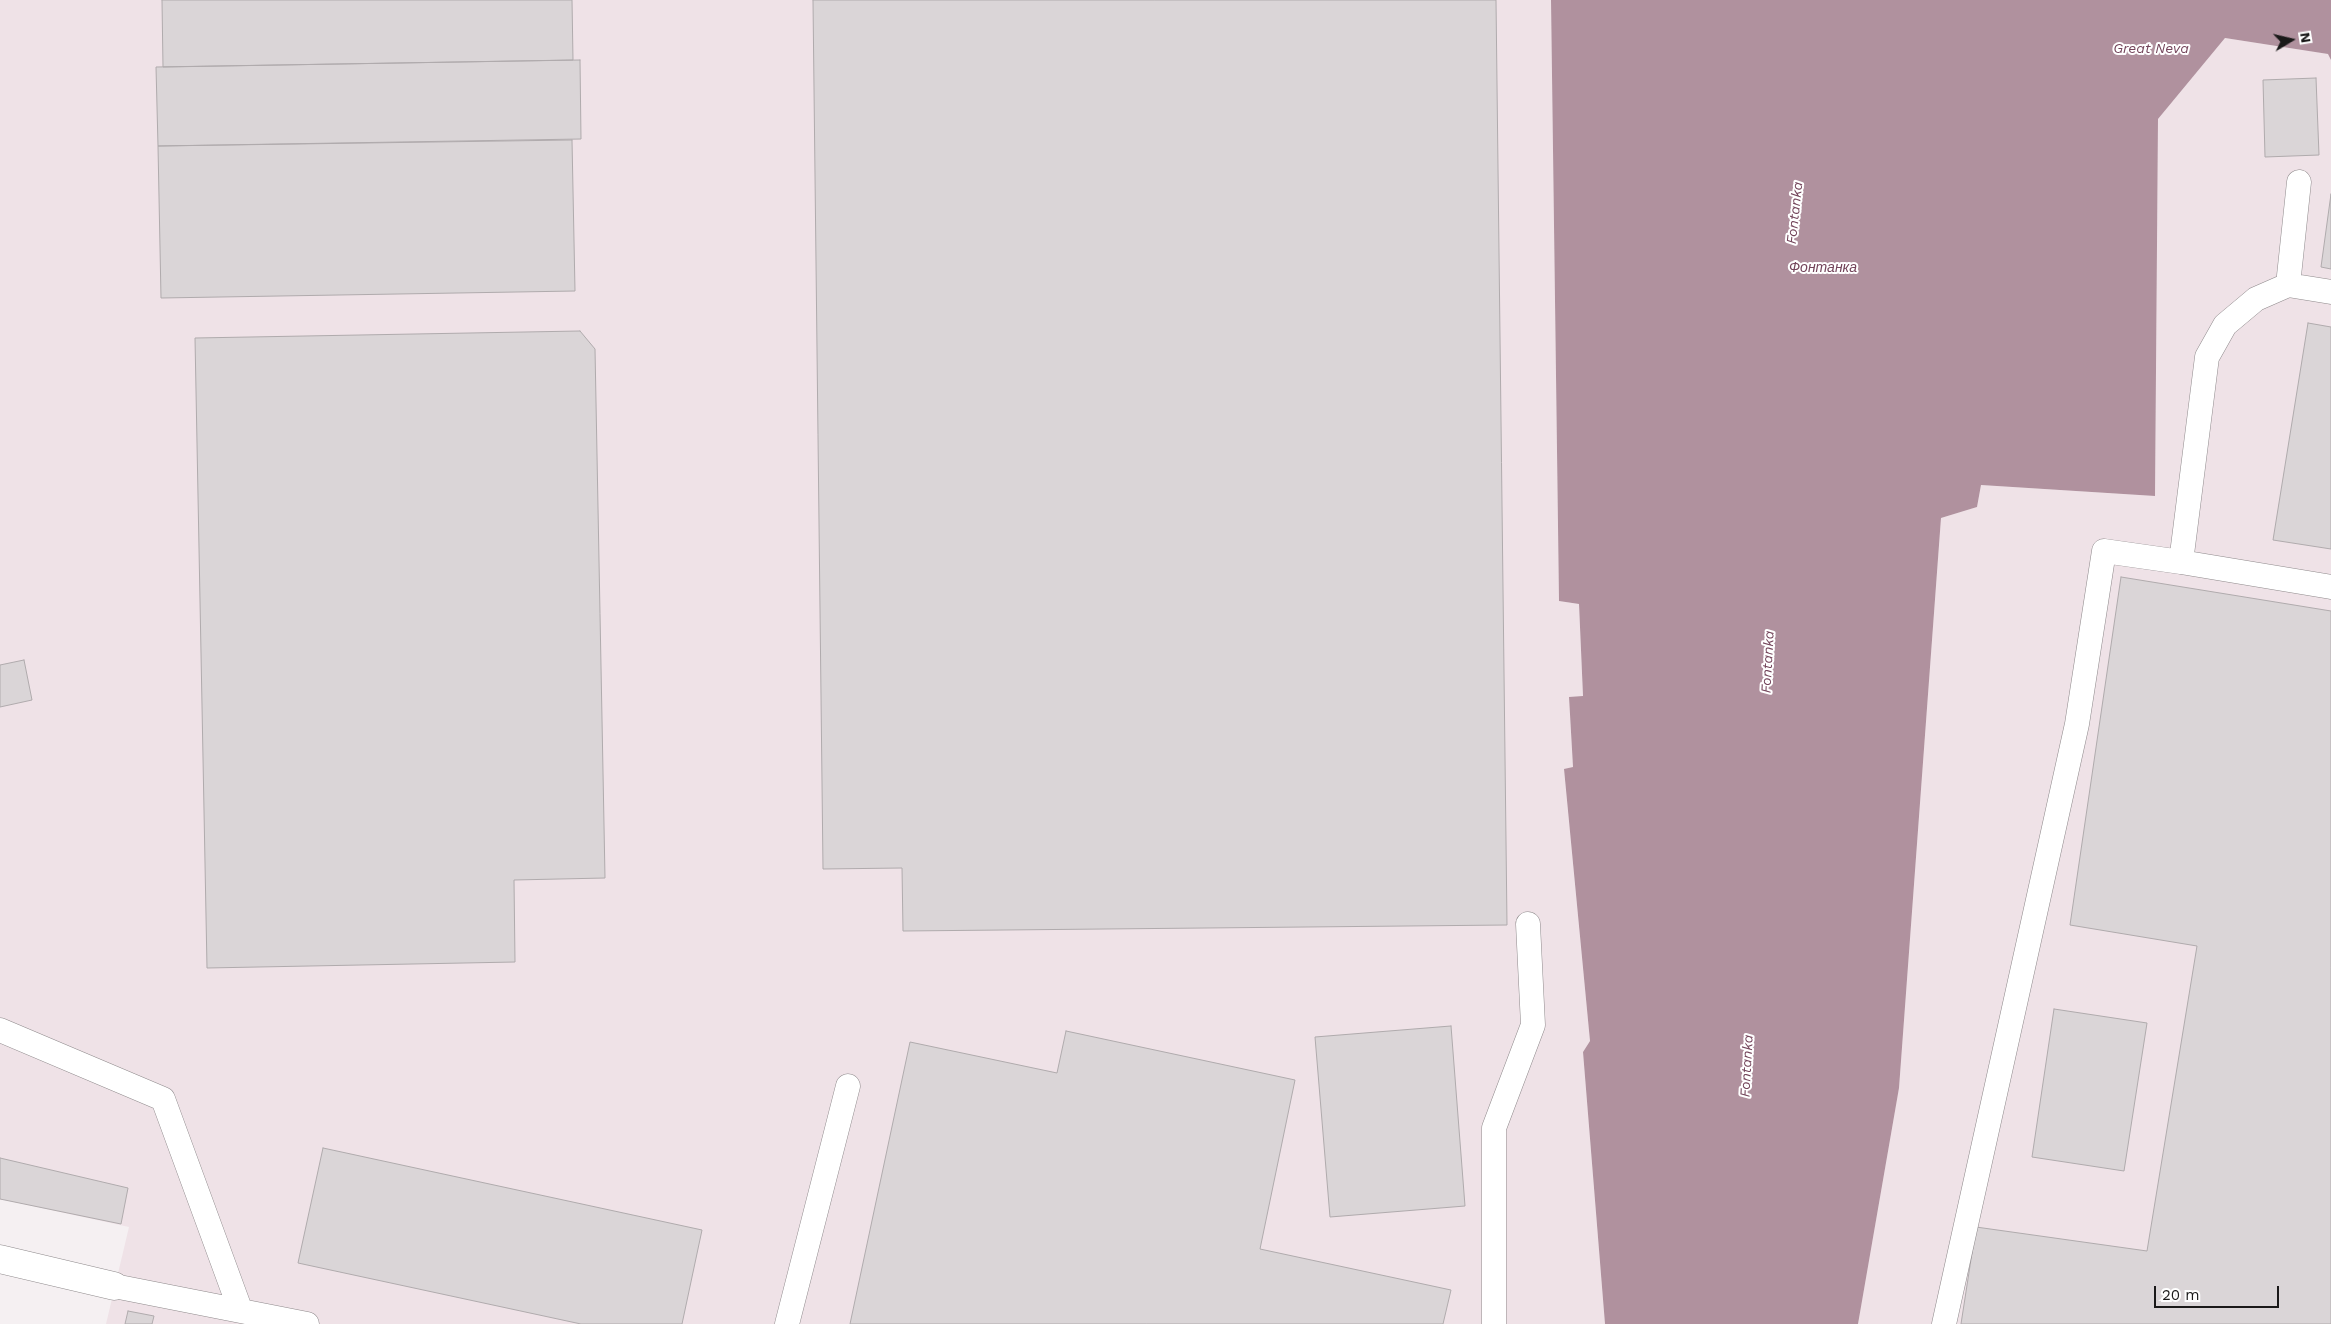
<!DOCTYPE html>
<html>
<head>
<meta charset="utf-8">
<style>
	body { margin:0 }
	#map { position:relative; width:2331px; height:1324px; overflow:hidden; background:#f5f0f2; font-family:"Work Sans",sans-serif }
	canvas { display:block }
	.north { position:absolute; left:2266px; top:15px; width:50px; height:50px; -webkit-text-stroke:4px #fff; paint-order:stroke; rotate:81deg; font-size:14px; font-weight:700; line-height:20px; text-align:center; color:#1a1919 }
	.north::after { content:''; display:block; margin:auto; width:18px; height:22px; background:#1a1919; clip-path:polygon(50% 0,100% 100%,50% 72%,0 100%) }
	.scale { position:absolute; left:2154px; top:1286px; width:125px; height:22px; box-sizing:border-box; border:2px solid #1a1919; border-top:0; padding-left:6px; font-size:15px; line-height:18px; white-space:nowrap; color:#1a1919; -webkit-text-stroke:4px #fff; paint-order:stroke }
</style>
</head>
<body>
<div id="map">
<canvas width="2331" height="1324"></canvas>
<div class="north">N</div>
<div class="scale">20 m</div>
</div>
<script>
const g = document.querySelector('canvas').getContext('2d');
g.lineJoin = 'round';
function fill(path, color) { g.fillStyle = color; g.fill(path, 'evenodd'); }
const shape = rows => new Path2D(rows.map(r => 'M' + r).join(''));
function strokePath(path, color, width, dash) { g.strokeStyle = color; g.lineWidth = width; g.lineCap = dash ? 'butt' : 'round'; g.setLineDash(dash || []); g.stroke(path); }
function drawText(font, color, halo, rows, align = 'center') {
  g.font = font + ' "Work Sans",sans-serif'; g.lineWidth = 4; g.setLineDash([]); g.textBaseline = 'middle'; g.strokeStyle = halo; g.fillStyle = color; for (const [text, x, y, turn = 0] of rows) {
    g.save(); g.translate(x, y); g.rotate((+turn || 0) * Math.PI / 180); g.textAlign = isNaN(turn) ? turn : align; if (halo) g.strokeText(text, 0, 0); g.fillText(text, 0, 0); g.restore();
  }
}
const built = shape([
	[0,0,1551,0,1559,601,1579,604,1583,697,1569,697,1573,767,1564,770,1590,1041,1583,1052,1605,1324,106,1324,129,1227,0,1199],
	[2225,38,2329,54,2331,60,2331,1324,1858,1324,1899,1088,1941,518,1977,507,1981,485,2155,496,2158,119]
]);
const water = shape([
	[1551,0,2331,0,2331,60,2328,54,2225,38,2158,119,2155,496,1981,485,1977,507,1941,518,1899,1088,1858,1324,1605,1324,1583,1052,1590,1041,1564,769,1573,767,1569,697,1583,696,1579,604,1559,601]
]);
const building = shape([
	[162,0,572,0,573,60,163,67,162,0],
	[813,0,1496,0,1507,925,903,931,902,868,823,869,813,0],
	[580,60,581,139,158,146,156,67,580,60],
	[2316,78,2319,155,2265,157,2263,80,2316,78],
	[572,140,575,291,161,298,158,146,572,140],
	[2331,194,2331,269,2321,267,2331,194],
	[2308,323,2331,327,2331,549,2273,540,2308,323],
	[580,331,595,349,605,878,514,880,515,962,207,968,195,338,580,331],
	[2121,577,2331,611,2331,1324,1961,1324,1976,1227,2147,1251,2197,946,2070,925,2121,577],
	[24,660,32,700,0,707,0,665,24,660],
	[2054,1009,2147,1023,2124,1171,2032,1157,2054,1009],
	[1451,1026,1465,1206,1330,1217,1315,1037,1451,1026],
	[1066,1031,1295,1080,1260,1249,1451,1290,1443,1324,850,1324,910,1042,1057,1073,1066,1031],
	[323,1148,702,1230,682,1324,581,1324,298,1263,323,1148],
	[0,1158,128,1188,121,1224,0,1199,0,1158],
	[128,1311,154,1316,152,1324,125,1324,128,1311]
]);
const service = shape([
	[2288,285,2331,292],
	[2181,562,2331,587],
	[0,1030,163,1099,240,1309],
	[114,1286,307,1324],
	[787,1324,848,1086],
	[1494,1324,1494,1128,1533,1025,1528,924],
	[1944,1324,2077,724,2104,551,2181,562,2207,357,2225,325,2256,299,2288,285,2299,182]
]);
const minor = shape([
	[0,1259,114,1286]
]);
const waterNames = [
	["Great Neva",2151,49],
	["Fontanka",1795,213,-84],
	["Фонтанка",1823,268],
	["Fontanka",1768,662,-87],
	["Fontanka",1747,1066,-87]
];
fill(built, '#efe2e7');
fill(water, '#b0919e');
fill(building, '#dad5d7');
strokePath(building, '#b0abad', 1);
strokePath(service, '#8f8a8c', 25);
strokePath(minor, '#8f8a8c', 29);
strokePath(service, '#fff', 24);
strokePath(minor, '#fff', 28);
drawText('italic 14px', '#74455b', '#fff', waterNames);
</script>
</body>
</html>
